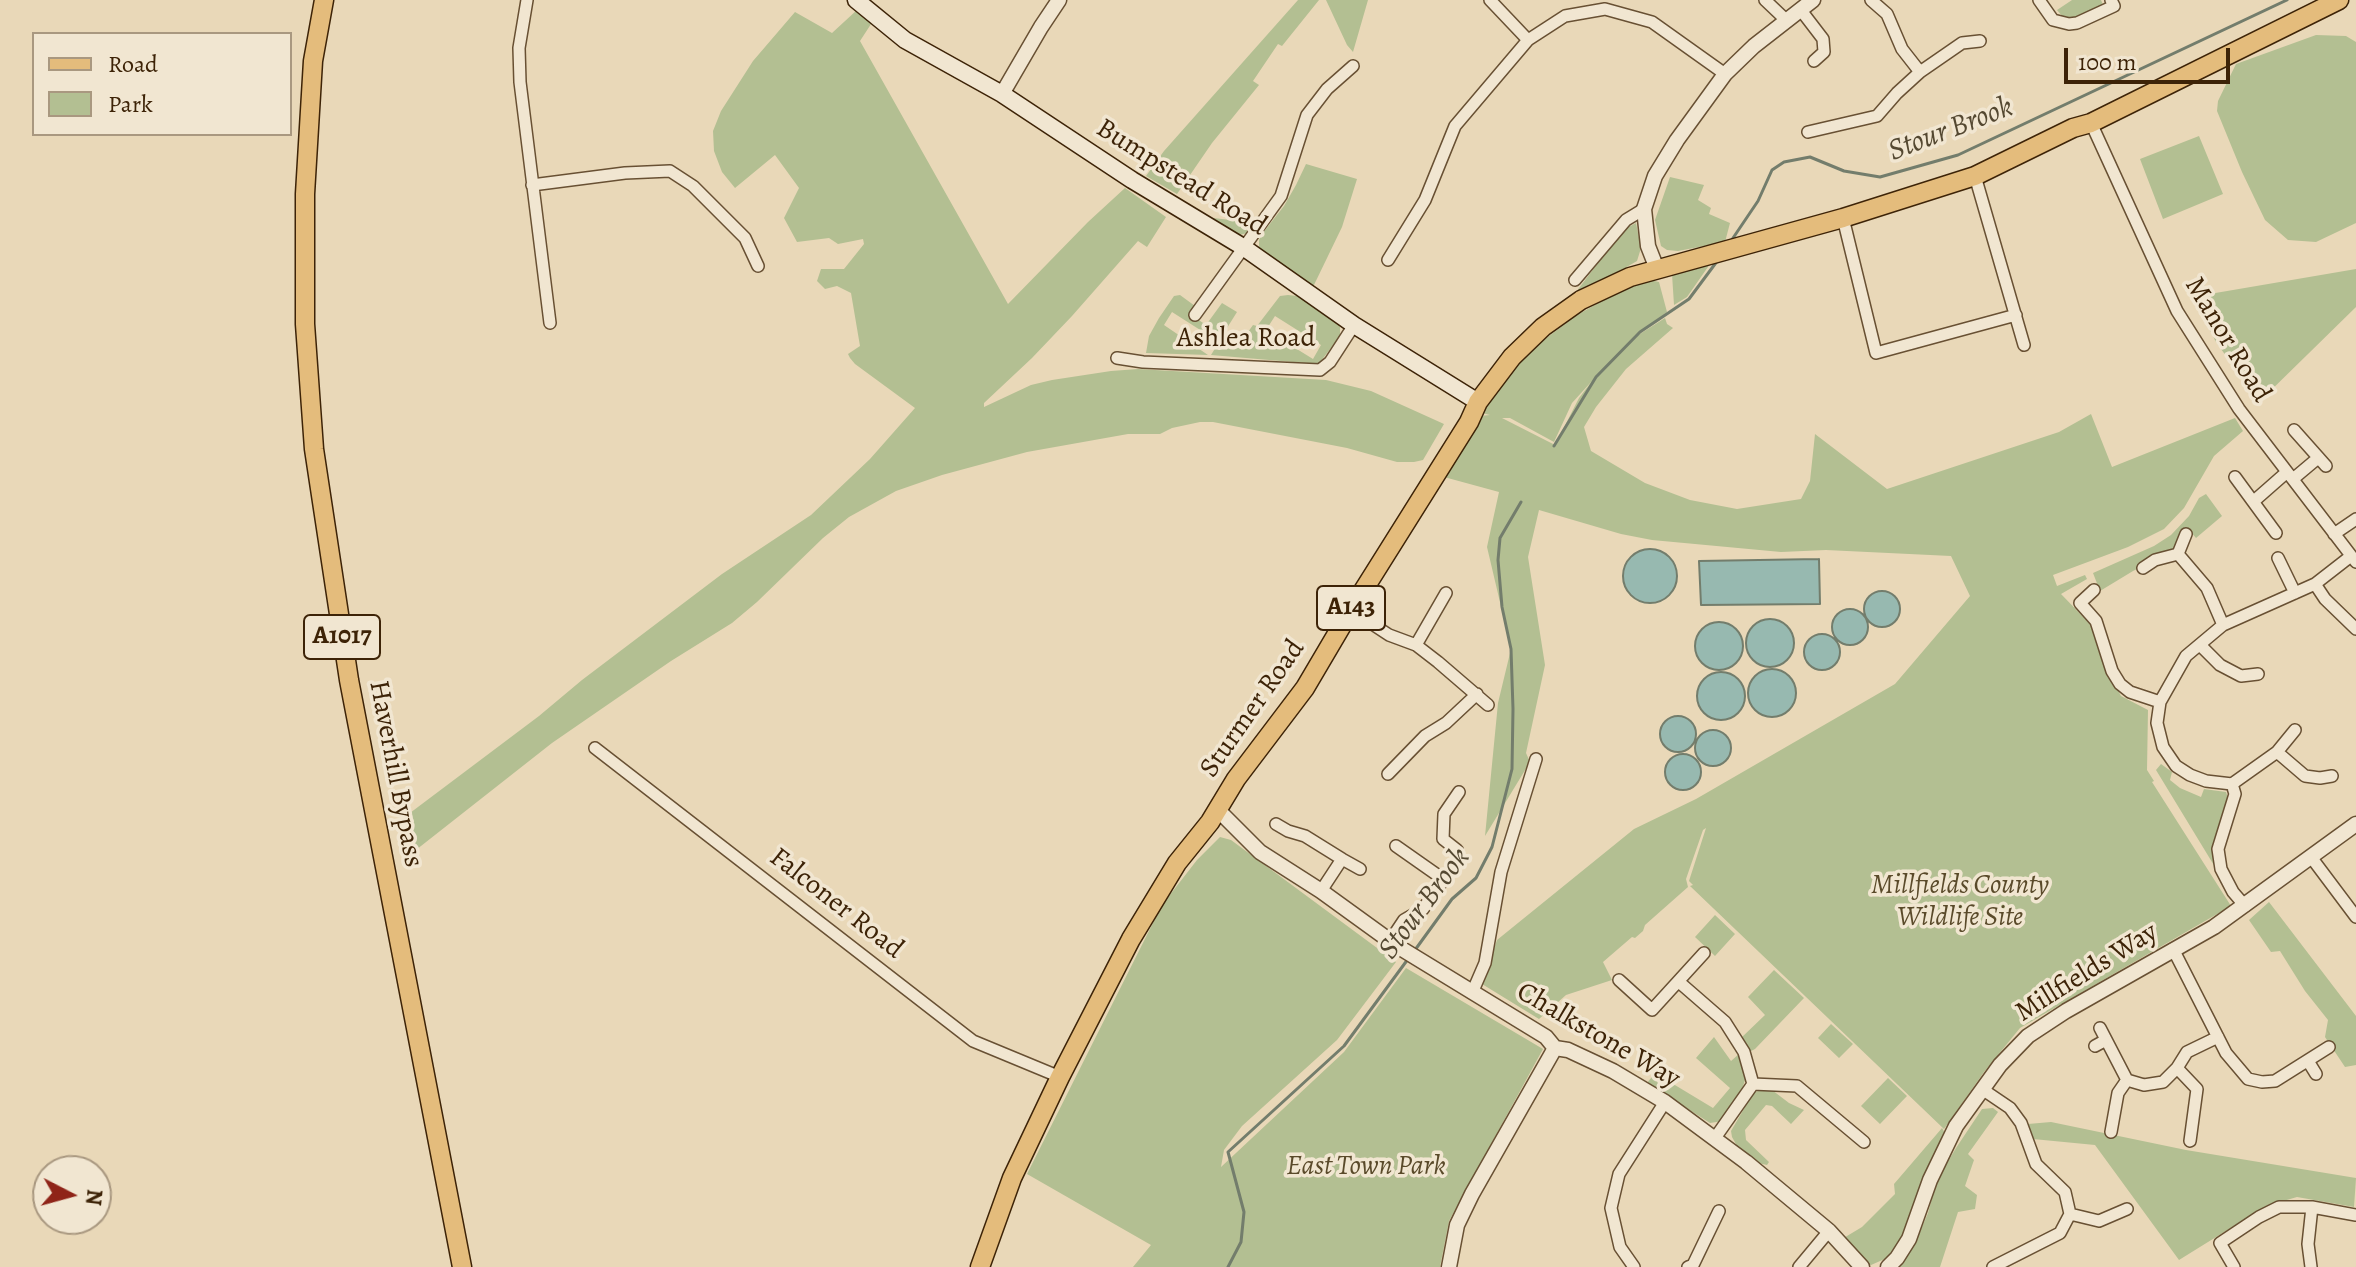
<!DOCTYPE html>
<html>
<head>
<meta charset="utf-8">
<style>
	body { margin:0 }
	#map { position:relative; width:2356px; height:1267px; overflow:hidden; background:#e9d8b8; font-family:Alegreya,serif }
	canvas { display:block }
	.legend { position:absolute; left:32px; top:32px; width:260px; height:104px; box-sizing:border-box; background:#f1e6d1; border:2px solid #a99880; margin:0; padding:10px 14px; list-style:none; font-size:24px; color:#3d2307 }
	.legend li { display:flex; align-items:center; gap:16px; height:40px }
	.legend b { width:40px; border:2px solid #a99880 }
	.north { position:absolute; left:32px; top:1155px; width:80px; height:80px; box-sizing:border-box; background:#f1e6d1; border:2px solid #a99880; border-radius:50%; rotate:96deg; font-size:22px; font-weight:700; line-height:32px; text-align:center; color:#3d2307 }
	.north::after { content:''; display:block; margin:auto; width:28px; height:36px; background:#8f2418; clip-path:polygon(50% 0,100% 100%,50% 72%,0 100%) }
	.scale { position:absolute; left:2064px; top:48px; width:166px; height:36px; box-sizing:border-box; border:4px solid #3d2307; border-top:0; padding-left:10px; font-size:24px; line-height:28px; white-space:nowrap; color:#3d2307; -webkit-text-stroke:6px #f1e6d1; paint-order:stroke }
</style>
</head>
<body>
<div id="map">
<canvas width="2356" height="1267"></canvas>
<ul class="legend">
<li><b style="height:10px;background:#e4bc7c"></b>Road</li>
<li><b style="height:22px;background:#b3bf92"></b>Park</li>
</ul>
<div class="north">N</div>
<div class="scale">100 m</div>
</div>
<script>
const g = document.querySelector('canvas').getContext('2d');
g.lineJoin = 'round';
function fill(path, color) { g.fillStyle = color; g.fill(path, 'evenodd'); }
const shape = rows => new Path2D(rows.map(r => 'M' + r).join(''));
function strokePath(path, color, width, dash) { g.strokeStyle = color; g.lineWidth = width; g.lineCap = dash ? 'butt' : 'round'; g.setLineDash(dash || []); g.stroke(path); }
function drawText(font, color, halo, rows, align = 'center') {
  g.font = font + ' Alegreya,serif'; g.lineWidth = 7; g.setLineDash([]); g.textBaseline = 'middle'; g.strokeStyle = halo; g.fillStyle = color; for (const [text, x, y, turn = 0] of rows) {
    g.save(); g.translate(x, y); g.rotate((+turn || 0) * Math.PI / 180); g.textAlign = isNaN(turn) ? turn : align; if (halo) g.strokeText(text, 0, 0); g.fillText(text, 0, 0); g.restore();
  }
}
const green = shape([
	[1298,0,1319,0,1282,46,1278,44,1253,81,1259,85,1212,143,1177,194,1146,176,1164,151],
	[1326,0,1368,0,1353,52,1347,45],
	[2072,0,2101,0,2103,5,2076,18,2063,17,2057,10],
	[857,10,873,21,860,41,1008,304,1088,222,1125,188,1166,217,1147,247,1138,241,1072,316,1032,358,984,403,984,407,1031,385,1052,380,1111,371,1138,369,1326,380,1371,391,1444,424,1423,460,1414,462,1397,462,1347,448,1213,422,1200,422,1172,428,1160,434,1128,434,1027,452,942,475,896,491,849,517,823,538,757,602,732,623,671,661,552,743,407,857,402,819,539,716,582,680,722,574,811,515,870,459,915,408,855,364,850,358,848,354,860,346,851,293,837,286,825,289,817,281,821,269,844,269,864,244,863,239,838,244,829,238,797,242,784,218,799,188,775,155,735,188,722,172,714,151,713,131,721,111,753,61,795,12,832,33],
	[2316,35,2346,36,2356,42,2356,223,2316,242,2288,240,2265,220,2242,172,2217,111,2218,101,2236,64],
	[2199,136,2223,194,2163,219,2140,159],
	[1306,164,1357,179,1342,227,1313,287,1259,248,1259,240,1262,234,1284,206,1296,185],
	[1670,177,1704,185,1698,200,1711,208,1709,214,1730,223,1725,242,1678,251,1667,250,1661,246,1655,220],
	[1213,218,1258,223,1252,232,1239,235],
	[1636,223,1641,248,1637,261,1578,295,1576,292,1623,230],
	[1710,264,1687,297,1674,305,1672,274],
	[2356,269,2356,307,2259,402,2216,342,2192,297],
	[1650,280,1659,282,1667,312,1632,339,1665,318,1667,324,1673,328,1626,369,1596,407,1584,427,1591,451,1645,483,1690,500,1737,509,1801,499,1810,481,1815,434,1887,489,2059,432,2091,414,2112,467,2235,418,2243,431,2214,456,2184,508,2164,529,2128,547,2053,575,2057,586,2085,575,2087,579,2061,594,2093,627,2108,671,2121,696,2148,710,2147,770,2154,781,2152,782,2231,906,2020,1028,1984,1072,1944,1129,1690,886,1693,885,1689,881,1706,828,1703,830,1686,879,1688,887,1645,925,1643,931,1635,938,1632,937,1603,962,1612,980,1566,995,1539,1019,1482,984,1497,940,1634,829,1696,799,1895,684,1970,596,1951,556,1826,550,1781,552,1652,540,1621,534,1539,510,1528,557,1545,665,1526,753,1530,762,1485,836,1498,703,1511,649,1487,547,1499,492,1444,477,1480,416,1490,415,1482,413,1490,399,1518,365,1545,339,1577,315,1622,290],
	[1592,381,1579,398,1555,445,1502,418,1510,418,1554,442,1572,403],
	[1180,295,1195,306,1190,314,1206,325,1222,303,1237,312,1222,336,1238,346,1253,325,1257,326,1280,296,1288,295,1297,296,1337,322,1340,327,1340,336,1321,361,1316,364,1211,355,1219,342,1172,312,1164,325,1208,355,1146,353,1149,336,1159,318,1174,296],
	[1275,316,1321,345,1313,359,1266,330],
	[2206,494,2222,516,2196,538,2190,531,2184,529,2175,550,2133,571,2100,591,2093,573,2154,546,2171,535,2189,516,2199,498],
	[2161,764,2172,772,2170,780,2180,788,2201,797,2204,789,2226,792,2228,798,2215,867,2156,770],
	[1220,837,1231,840,1396,962,1337,1040,1242,1126,1224,1150,1221,1167,1344,1052,1406,968,1543,1049,1449,1221,1440,1267,1133,1267,1151,1245,1027,1174,1162,905,1197,860],
	[2269,902,2356,1016,2356,1065,2345,1067,2325,1037,2328,1020,2305,991,2280,951,2271,952,2249,920],
	[1715,915,1735,934,1715,956,1695,937],
	[1774,970,1804,998,1755,1049,1749,1052,1741,1038,1765,1015,1748,997],
	[1831,1024,1853,1044,1839,1058,1818,1038],
	[1714,1037,1731,1061,1739,1054,1745,1080,1739,1099,1723,1121,1710,1123,1647,1083,1655,1073,1713,1108,1730,1088,1696,1058],
	[1888,1078,1907,1096,1880,1124,1861,1106],
	[1762,1090,1772,1090,1789,1103,1804,1110,1791,1124,1772,1106,1766,1105,1745,1130,1746,1140,1769,1162,1767,1165,1758,1163,1737,1146,1732,1137,1731,1131,1752,1095,1755,1092],
	[1993,1108,1998,1112,1968,1154,1974,1160,1965,1186,1977,1195,1975,1209,1958,1212,1940,1267,1895,1267,1916,1241,1928,1213,1937,1180,1956,1148,1982,1109],
	[2051,1122,2186,1150,2356,1178,2354,1207,2297,1197,2266,1206,2179,1260,2095,1145,2033,1139,2028,1124],
	[1942,1128,1945,1133,1904,1234,1887,1258,1871,1265,1862,1260,1842,1239,1862,1227,1895,1194,1894,1184]
]);
const water = shape([
	'1623 576a27 27 0 1 1 54 0a27 27 0 1 1-54 0Z',
	[1819,559,1820,604,1701,605,1699,561,1819,559],
	'1864 609a18 18 0 1 1 36 0a18 18 0 1 1-36 0Z',
	'1832 627a18 18 0 1 1 36 0a18 18 0 1 1-36 0Z',
	'1746 643a24 24 0 1 1 48 0a24 24 0 1 1-48 0Z',
	'1695 646a24 24 0 1 1 48 0a24 24 0 1 1-48 0Z',
	'1804 652a18 18 0 1 1 36 0a18 18 0 1 1-36 0Z',
	'1748 693a24 24 0 1 1 48 0a24 24 0 1 1-48 0Z',
	'1697 696a24 24 0 1 1 48 0a24 24 0 1 1-48 0Z',
	'1660 734a18 18 0 1 1 36 0a18 18 0 1 1-36 0Z',
	'1695 748a18 18 0 1 1 36 0a18 18 0 1 1-36 0Z',
	'1665 772a18 18 0 1 1 36 0a18 18 0 1 1-36 0Z'
]);
const stream = shape([
	[1731,241,1758,201,1772,170,1784,162,1810,157,1844,171,1880,177,1958,155,2287,0],
	[1554,446,1596,377,1640,332,1689,299,1718,260],
	[1415,950,1452,899,1476,878,1492,847,1512,769,1513,709,1511,649,1502,607,1498,560,1500,538,1521,502],
	[1228,1267,1241,1242,1244,1212,1228,1152,1344,1046,1408,959]
]);
const minor = shape([
	[527,0,519,48,520,82,550,323],
	[1490,0,1528,40],
	[1765,0,1786,20],
	[1871,0,1887,14,1902,49,1920,72,1962,43,1980,41],
	[2039,0,2053,20,2069,24,2077,23,2114,6,2111,0],
	[1800,9,1823,39,1824,52,1814,61],
	[2091,123,2177,311,2239,409,2356,562],
	[1808,132,1877,116,1897,93,1920,72],
	[1975,176,2024,345],
	[532,185,625,173,670,171,693,186,745,238,758,266],
	[1843,218,1876,353,2016,315],
	[1388,260,1425,200,1455,126,1528,40,1565,16,1605,9,1652,22,1725,74],
	[1575,280,1626,220,1644,209],
	[1195,315,1281,196,1307,115,1327,89,1353,66],
	[1117,358,1143,362,1320,370,1330,362,1354,325],
	[2294,430,2326,466],
	[2235,477,2276,533],
	[2293,479,2318,458],
	[2254,501,2287,472],
	[2334,534,2356,519],
	[2178,554,2186,534],
	[2278,558,2295,593],
	[2143,568,2155,560,2178,554,2207,588,2223,625],
	[2315,584,2325,599,2356,629],
	[2094,590,2080,603,2096,621,2112,671,2120,684,2130,692,2160,702],
	[1351,610,1389,635,1416,645,1438,662,1488,705],
	[1416,645,1446,593],
	[2200,645,2220,665,2241,676,2258,674],
	[595,748,973,1041,1060,1077],
	[2277,752,2305,776,2320,778,2332,776],
	[1388,774,1425,736,1446,723,1477,694],
	[2232,784,2277,752,2295,730],
	[1276,824,1288,831,1305,836,1342,859,1321,891],
	[1396,846,1443,879],
	[2311,857,2356,917],
	[1342,859,1360,869],
	[2245,906,2233,892,2221,869,2218,849,2235,794,2232,784,2206,781,2190,775,2176,766,2163,747,2157,723,2160,702,2186,656,2223,625,2315,584,2351,556],
	[1390,941,1404,920,1423,909,1458,859,1457,850,1443,839,1444,814,1459,792],
	[2173,949,2226,1053,2248,1079,2262,1082,2275,1081,2329,1047],
	[1619,980,1652,1010,1704,953],
	[1679,982,1725,1022,1744,1052,1753,1084],
	[1472,993,1485,963,1501,872,1536,759],
	[2100,1028,2127,1080,2144,1085,2163,1082,2177,1068,2187,1052,2218,1037],
	[2095,1046,2106,1040],
	[2308,1061,2316,1074],
	[2177,1068,2197,1089,2190,1141],
	[1982,1089,2010,1108,2021,1123,2036,1164,2065,1192,2070,1214,2060,1233,1993,1267],
	[2111,1132,2118,1093,2127,1080],
	[1715,1138,1753,1084,1797,1086,1864,1142],
	[2070,1214,2099,1221,2127,1209],
	[1634,1267,1620,1247,1611,1208,1619,1174,1665,1102],
	[1688,1267,1693,1265,1719,1211],
	[1799,1267,1829,1231],
	[2234,1267,2220,1243,2259,1217,2279,1207,2312,1207,2356,1215],
	[2311,1267,2308,1244,2312,1207]
]);
const tertiary = shape([
	[1002,94,1041,27,1059,0],
	[1657,269,1648,246,1644,209,1655,176,1677,140,1725,74,1754,46,1813,0],
	[1218,810,1260,852,1321,891,1397,946,1546,1037,1555,1048,1568,1050,1613,1071,1665,1102,1746,1162,1829,1231,1862,1267],
	[1449,1267,1457,1225,1472,1194,1555,1048],
	[1888,1267,1897,1258,1909,1239,1930,1180,1956,1126,2000,1065,2028,1036,2066,1011,2214,927,2356,824]
]);
const secondary = shape([
	[856,0,905,40,1002,94,1132,180,1243,247,1354,325,1478,402]
]);
const primary = shape([
	[324,0,313,61,305,194,305,324,314,449,349,680,462,1267],
	[980,1267,1012,1178,1060,1077,1131,939,1177,863,1210,822,1236,779,1305,688,1351,610,1469,422,1478,402,1512,357,1543,327,1581,300,1630,277,1843,218,1975,176,2073,128,2091,123,2339,0]
]);
const shields = [
	[1351,608,68],
	[342,637,76]
];
const shieldNames = [
	["A143",1351,608],
	["A1017",342,637]
];
const streetNames = [
	["Bumpstead Road",1181,178,32],
	["Ashlea Road",1246,339],
	["Manor Road",2227,340,59],
	["Sturmer Road",1253,709,-55],
	["Haverhill Bypass",395,774,79],
	["Falconer Road",836,904,38],
	["Millfields Way",2087,973,-32],
	["Chalkstone Way",1598,1036,30]
];
const parkNames = [
	["Millfields County",1960,886],
	["Wildlife Site",1960,918],
	["East Town Park",1366,1167]
];
const waterNames = [
	["Stour Brook",1951,130,-21],
	["Stour Brook",1425,904,-53]
];
fill(green, '#b3bf92');
fill(water, '#97b9b0');
strokePath(water, '#737d6c', 2);
strokePath(stream, '#737d6c', 3);
strokePath(minor, '#685033', 14);
strokePath(tertiary, '#685033', 17);
strokePath(secondary, '#3d2307', 19);
strokePath(primary, '#3d2307', 21);
strokePath(minor, '#f1e6d1', 11);
strokePath(tertiary, '#f1e6d1', 14);
strokePath(secondary, '#f1e6d1', 16);
strokePath(primary, '#e4bc7c', 18);
for (const [x, y, w] of shields) { const box = new Path2D(); box.roundRect(x - w / 2, y - 22, w, 44, 6); g.fillStyle = '#f1e6d1'; g.fill(box); strokePath(box, '#3d2307', 2); }
drawText('bold 26px', '#3d2307', null, shieldNames);
drawText('28px', '#3d2307', '#f1e6d1', streetNames);
drawText('italic 28px', '#5a4a2a', '#f1e6d1', parkNames);
drawText('italic 30px', '#544831', '#f1e6d1', waterNames);
</script>
</body>
</html>
